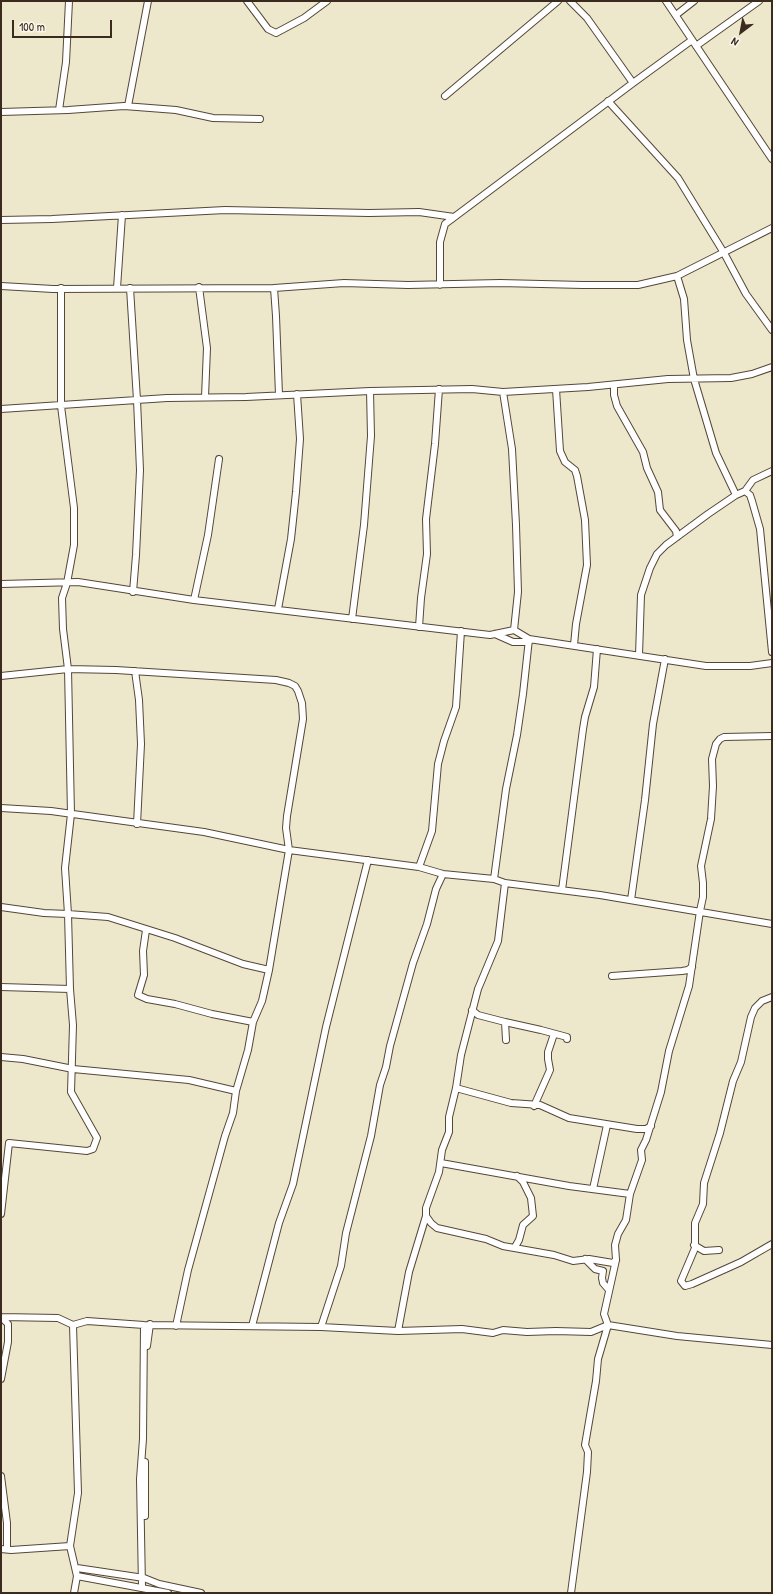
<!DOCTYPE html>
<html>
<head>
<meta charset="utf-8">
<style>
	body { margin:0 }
	#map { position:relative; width:773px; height:1594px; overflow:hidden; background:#ede8cc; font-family:"Patrick Hand",sans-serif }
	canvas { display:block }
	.frame { position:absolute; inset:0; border:2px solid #3b2a1e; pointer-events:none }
	.north { position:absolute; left:721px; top:12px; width:40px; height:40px; -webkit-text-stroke:3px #fbf7ec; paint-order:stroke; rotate:212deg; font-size:11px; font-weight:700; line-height:16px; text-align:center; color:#3b2a1e }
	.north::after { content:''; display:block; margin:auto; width:14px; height:18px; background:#3b2a1e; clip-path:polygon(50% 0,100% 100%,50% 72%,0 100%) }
	.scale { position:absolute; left:12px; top:20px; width:100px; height:18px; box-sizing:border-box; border:2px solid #3b2a1e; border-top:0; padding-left:5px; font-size:12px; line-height:14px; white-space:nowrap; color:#3b2a1e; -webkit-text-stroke:3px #fbf7ec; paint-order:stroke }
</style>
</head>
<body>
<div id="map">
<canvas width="773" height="1594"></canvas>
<div class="frame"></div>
<div class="north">N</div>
<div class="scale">100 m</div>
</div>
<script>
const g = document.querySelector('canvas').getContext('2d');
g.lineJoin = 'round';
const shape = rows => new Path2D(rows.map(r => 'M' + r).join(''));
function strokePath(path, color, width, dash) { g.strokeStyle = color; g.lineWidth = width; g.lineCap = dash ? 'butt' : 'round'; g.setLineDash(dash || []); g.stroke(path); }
const street = shape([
	[247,1,268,29,276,33,304,18,327,1],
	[570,1,587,18,633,83],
	[666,1,772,159],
	[676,15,694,1],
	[696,46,759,1],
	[445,96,558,1],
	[608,101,678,178,724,253,746,294,772,330],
	[128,106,148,1],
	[59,110,66,62,69,1],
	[1,112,68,110,124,106,176,110,213,118,260,119],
	[1,220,52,219,225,210,369,213,419,212,454,217],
	[677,276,684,299,687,340,694,379,716,453,736,495],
	[440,285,440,242,445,224,633,83,692,40],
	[1,286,53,289,274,288,344,283,408,285,500,283,583,285,638,285,677,276,772,228],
	[199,287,207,348,205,397],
	[117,288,122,215],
	[130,288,137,400,140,470,136,555,133,592],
	[274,288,276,316,279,395],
	[614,385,614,395,617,406,643,452,647,468,658,492,660,510,676,531,677,537],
	[556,389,560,451,565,462,575,470,577,476,585,520,587,565,576,624,574,645],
	[503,392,512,449,516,525,518,592,514,630],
	[1,409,167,398,246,397,370,391,472,389,503,392,588,387,668,379,731,378,752,374,772,367],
	[772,471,753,480,745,491,750,495,752,501,760,529,772,652],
	[1,584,78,582,194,600,490,635,514,630,529,639,706,666,750,666,772,663],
	[194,600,208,535,219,459],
	[278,609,291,539,296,492,300,439,297,394],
	[352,619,364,525,371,436,370,391],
	[419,627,421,598,427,554,426,519,435,444,439,389],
	[495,634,513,642,529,642],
	[639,655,641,595,650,568,657,554,666,545,708,514,736,495,745,491],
	[135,671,139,700,141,744,137,824],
	[1,676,68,669,116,670,276,680,289,683,295,686,298,691,302,703,303,719,287,816,286,828,289,850,269,970,262,1001,253,1022,248,1050,236,1091,233,1113,225,1136,188,1270,176,1326],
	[1,808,51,811,204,832,289,850,419,867,443,874,494,879,505,883,600,895,772,924],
	[419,867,432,831,438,764,444,741,456,707,461,631],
	[494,879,506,789,517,735,523,694,529,639],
	[562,890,583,729,585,717,594,687,597,649],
	[631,900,645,800,653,724,665,659],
	[1,907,44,913,68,914,108,917,175,938,243,964,269,970],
	[146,930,143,951,144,975,138,995,147,999,175,1004,212,1014,253,1022],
	[612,976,682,971,688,970,692,967],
	[1,987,70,989],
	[772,997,762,1001,755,1008,751,1017,741,1062,733,1081,720,1133,704,1183,703,1204,695,1223,695,1248,681,1281,685,1286,692,1284,741,1262,772,1244],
	[472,1010,478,1015,505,1022,506,1040],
	[505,1022,541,1030,567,1037,567,1039],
	[1,1057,23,1059,73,1069,189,1080,236,1091],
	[456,1088,511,1103,540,1105,569,1118,637,1129,646,1129,651,1126],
	[534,1106,550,1070,548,1059,548,1052,554,1034],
	[441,1163,569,1186,630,1194],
	[593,1189,607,1125],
	[1,1214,9,1143,87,1151,93,1149,97,1138,71,1092,73,1025,70,989,68,914,65,868,71,814,68,669,63,629,62,598,67,583,74,545,74,508,61,406,61,288],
	[426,1216,431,1223,437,1228,486,1239,503,1246,554,1255,573,1261,589,1259,613,1263,616,1260],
	[694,1245,704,1251,719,1250],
	[515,1247,519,1240,523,1225,533,1216,531,1198,523,1182,517,1176],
	[585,1259,595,1269,603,1271,602,1278,603,1283,609,1290],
	[1,1317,58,1318,73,1325,87,1321,144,1325,321,1327,398,1331,462,1329,493,1333,503,1330,527,1332,556,1331,591,1332,608,1325,677,1336,772,1345],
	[1,1317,8,1324,8,1342,1,1379],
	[73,1325,78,1493,70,1546,77,1576],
	[252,1326,279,1223,293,1184,326,1027,368,860],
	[321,1327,341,1266,346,1233,371,1136,380,1085,386,1067,390,1046,413,963,427,924,436,889,443,874],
	[398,1331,409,1272,426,1216,426,1208,439,1172,442,1150,449,1132,449,1117,456,1088,461,1055,478,989,498,941,505,883],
	[147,1346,150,1324],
	[1,1476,7,1523,7,1549],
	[145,1516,145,1462],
	[1,1549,11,1550,70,1546],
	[77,1568,144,1578,159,1584,201,1593],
	[142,1587,140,1479,143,1439,144,1325],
	[74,1593,77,1576,168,1593],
	[571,1593,587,1472,588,1452,585,1445,596,1381,598,1359,608,1325,604,1314,616,1260,615,1245,618,1234,626,1220,630,1194,642,1160,641,1150,646,1140,661,1092,669,1051,689,986,700,911,703,897,703,883,701,866,711,819,713,786,712,759,716,744,720,739,724,737,772,736]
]);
strokePath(street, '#564638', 8);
strokePath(street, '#fff', 6);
</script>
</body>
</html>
